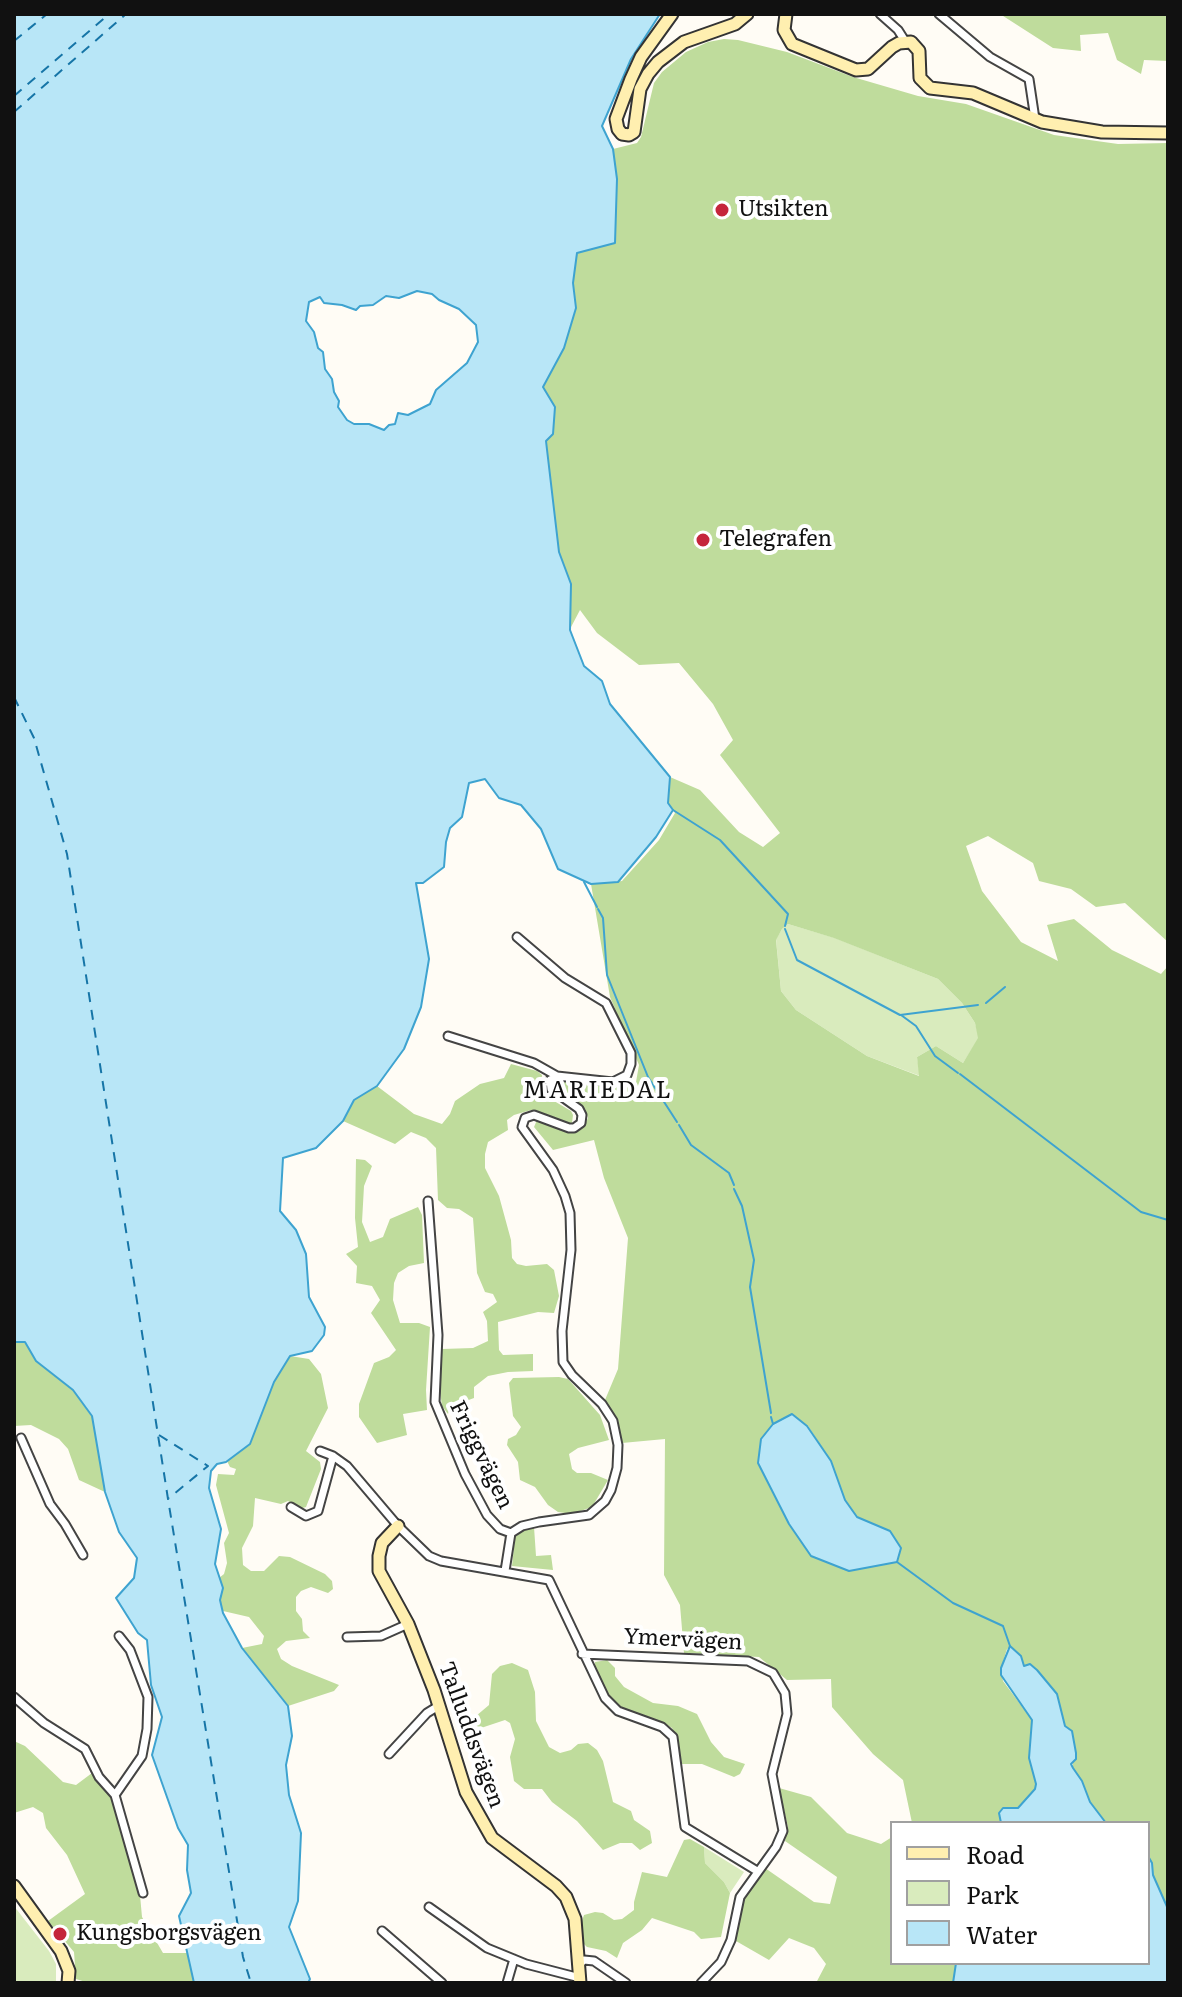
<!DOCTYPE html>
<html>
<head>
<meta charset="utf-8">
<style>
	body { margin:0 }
	#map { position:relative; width:1182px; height:1997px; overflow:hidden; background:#fffcf5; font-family:Literata,serif }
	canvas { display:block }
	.frame { position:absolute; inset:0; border:16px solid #111; pointer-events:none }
	.legend { position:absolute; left:890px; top:1821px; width:260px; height:144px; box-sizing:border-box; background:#fff; border:2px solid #a0a0a0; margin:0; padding:10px 14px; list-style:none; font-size:24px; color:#111 }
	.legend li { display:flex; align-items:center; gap:16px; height:40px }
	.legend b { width:40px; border:2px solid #a0a0a0 }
</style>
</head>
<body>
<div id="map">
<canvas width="1182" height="1997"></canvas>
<div class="frame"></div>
<ul class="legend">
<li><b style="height:10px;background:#ffefb0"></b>Road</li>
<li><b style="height:22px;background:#d9ebbd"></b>Park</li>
<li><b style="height:22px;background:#b8e6f7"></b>Water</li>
</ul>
</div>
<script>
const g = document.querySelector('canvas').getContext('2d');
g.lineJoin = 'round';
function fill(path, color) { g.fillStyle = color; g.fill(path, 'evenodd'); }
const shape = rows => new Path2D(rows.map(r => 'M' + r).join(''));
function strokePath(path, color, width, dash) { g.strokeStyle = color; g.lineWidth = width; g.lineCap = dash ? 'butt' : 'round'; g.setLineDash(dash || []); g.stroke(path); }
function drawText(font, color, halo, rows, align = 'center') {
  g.font = font + ' Literata,serif'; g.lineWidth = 8; g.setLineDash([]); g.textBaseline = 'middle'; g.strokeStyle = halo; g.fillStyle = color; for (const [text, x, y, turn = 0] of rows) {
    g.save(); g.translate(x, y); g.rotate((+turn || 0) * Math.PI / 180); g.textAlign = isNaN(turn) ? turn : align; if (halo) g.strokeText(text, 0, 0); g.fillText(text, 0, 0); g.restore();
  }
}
const green = shape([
	[788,924,835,938,938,979,962,1003,975,1023,979,1038,963,1063,936,1046,917,1057,920,1076,867,1056,796,1010,781,991,776,939,782,929],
	[704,1847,744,1872,730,1893,724,1882,705,1863],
	[14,1906,49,1951,56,1964,56,1983,14,1983]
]);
const forest = shape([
	[1000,14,1168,14,1168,61,1144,60,1141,74,1117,60,1108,33,1080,35,1081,51,1053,48],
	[724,39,738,40,787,52,853,77,918,96,966,104,1054,135,1118,144,1168,143,1168,942,1125,903,1096,907,1071,889,1039,881,1033,863,988,836,966,846,982,891,1021,942,1058,961,1047,925,1074,919,1112,950,1161,974,1168,966,1168,1909,1152,1875,1152,1863,1148,1856,1148,1823,1106,1823,1090,1802,1073,1768,1072,1731,1065,1726,1057,1694,1037,1670,1024,1667,1021,1656,1012,1647,1007,1649,1001,1668,1003,1681,1032,1720,1029,1758,1036,1784,1035,1789,1018,1808,1003,1808,999,1813,1001,1823,912,1823,903,1780,873,1754,832,1707,831,1679,787,1680,759,1657,684,1653,680,1605,664,1575,665,1439,622,1443,618,1420,605,1400,618,1369,628,1238,604,1178,594,1140,553,1150,534,1127,537,1120,571,1133,578,1131,584,1126,588,1118,585,1109,557,1093,556,1085,562,1082,621,1085,636,1082,639,1065,610,997,591,884,622,881,659,840,675,813,668,803,670,777,700,790,739,832,763,847,780,833,720,755,733,740,713,704,679,663,639,665,597,633,580,610,570,629,571,584,559,552,546,441,553,433,555,407,543,387,564,348,576,308,573,283,577,253,617,179,613,149,637,143,641,137,654,83,662,72,686,52,708,42],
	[788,924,834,938,938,979,962,1003,975,1023,978,1038,963,1063,936,1046,917,1057,919,1076,867,1056,796,1010,781,991,776,940,782,929],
	[808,1426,831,1461,845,1500,857,1517,890,1531,901,1548,811,1556,789,1524,758,1463],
	[511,1064,537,1071,542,1075,541,1089,544,1095,571,1111,573,1115,572,1123,568,1124,531,1110,514,1115,507,1120,508,1130,488,1142,485,1154,485,1168,499,1196,511,1240,512,1258,517,1264,526,1266,547,1264,554,1270,559,1296,554,1313,538,1312,498,1322,499,1350,503,1355,533,1354,533,1371,508,1372,488,1376,474,1387,474,1398,450,1407,448,1414,442,1406,439,1384,442,1349,473,1348,488,1341,487,1321,483,1312,497,1302,493,1294,485,1292,477,1273,473,1218,459,1209,447,1208,438,1200,436,1148,426,1138,411,1132,395,1144,343,1121,354,1100,377,1086,414,1114,442,1124,450,1114,455,1101,480,1084,504,1078],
	[356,1159,365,1160,372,1166,364,1186,362,1222,370,1242,383,1237,390,1219,418,1207,422,1215,424,1263,409,1266,398,1273,394,1283,393,1300,400,1323,419,1323,430,1327,426,1390,427,1410,403,1414,407,1435,377,1443,359,1417,359,1404,374,1363,389,1357,396,1350,371,1313,380,1300,372,1286,356,1283,357,1266,346,1254,358,1247,355,1218],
	[14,1342,25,1342,36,1361,73,1390,92,1417,105,1492,79,1480,68,1449,59,1439,31,1425,14,1426],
	[290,1356,309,1359,321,1374,328,1408,306,1451,320,1462,321,1469,306,1507,299,1509,288,1501,281,1504,255,1498,253,1526,242,1548,243,1565,251,1571,264,1571,279,1556,290,1557,325,1574,332,1581,333,1589,328,1593,311,1587,301,1591,296,1597,296,1611,302,1619,303,1631,310,1638,286,1641,277,1649,281,1659,292,1666,339,1685,334,1691,288,1706,242,1648,262,1644,264,1636,249,1617,223,1611,220,1600,223,1588,219,1578,224,1574,227,1563,224,1543,229,1533,216,1485,218,1474,234,1475,236,1469,230,1467,227,1461,250,1444,274,1382],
	[559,1377,568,1379,600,1415,609,1440,578,1448,569,1454,572,1469,577,1473,591,1473,608,1480,592,1507,572,1514,558,1512,548,1505,535,1487,520,1480,518,1462,507,1445,508,1439,516,1435,521,1427,513,1416,509,1383,513,1378],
	[534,1527,536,1556,551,1555,553,1570,512,1566,515,1537,524,1530],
	[607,1660,615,1668,615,1676,624,1687,653,1703,678,1706,697,1714,711,1742,724,1757,745,1764,740,1774,734,1777,702,1764,681,1764,676,1736,672,1728,662,1722,627,1712,608,1695,595,1670,595,1662],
	[512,1663,528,1670,535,1692,536,1721,549,1747,560,1753,571,1750,578,1744,588,1743,597,1750,603,1761,613,1802,631,1811,634,1820,650,1831,652,1843,640,1850,632,1843,620,1843,603,1850,577,1821,552,1802,542,1789,524,1789,514,1781,510,1757,515,1739,510,1723,505,1720,481,1728,475,1725,476,1716,489,1705,492,1674,500,1666],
	[14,1741,25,1746,63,1782,76,1785,92,1773,112,1796,140,1895,142,1917,163,1953,187,1953,194,1983,89,1983,76,1979,74,1952,48,1921,85,1894,67,1855,46,1828,43,1813,33,1807,14,1813],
	[779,1788,811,1797,847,1833,881,1844,892,1837,892,1963,956,1963,953,1983,816,1983,826,1964,814,1948,789,1938,769,1960,736,1941,743,1901,765,1868,814,1902,830,1904,837,1877,785,1841,788,1827],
	[690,1839,704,1847,705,1863,724,1882,730,1893,721,1937,701,1939,694,1932,652,1918,642,1930,623,1943,617,1958,606,1951,587,1947,582,1942,581,1924,584,1915,595,1912,603,1913,614,1920,622,1919,634,1910,634,1902,642,1872,667,1877,684,1840]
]);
const water = shape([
	[14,14,660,14,631,59,602,126,613,149,617,179,615,243,577,253,573,283,576,308,564,348,543,387,555,407,553,434,546,441,559,552,571,584,570,630,584,666,602,681,610,704,670,777,668,803,673,810,656,837,618,882,591,884,558,869,541,829,521,805,499,798,485,779,469,783,462,817,450,828,446,842,444,867,423,883,416,883,429,959,421,1007,404,1049,377,1086,354,1100,343,1121,316,1148,283,1158,280,1211,296,1230,306,1254,309,1297,325,1327,324,1335,312,1351,290,1356,274,1382,250,1444,226,1462,217,1464,211,1471,209,1488,221,1529,215,1564,223,1588,220,1600,223,1613,242,1648,288,1706,292,1736,286,1765,289,1795,301,1833,298,1901,289,1927,310,1979,308,1983,194,1983,179,1916,191,1893,187,1870,188,1845,178,1828,152,1755,162,1717,151,1685,147,1640,138,1633,116,1598,134,1578,137,1558,119,1532,105,1492,92,1416,73,1390,36,1361,25,1342,14,1342,14,14],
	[417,291,432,294,439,300,459,309,476,325,478,342,467,363,436,390,430,404,408,415,398,413,395,424,389,425,384,430,369,424,354,424,347,420,338,407,339,401,334,392,332,379,325,369,323,352,318,348,314,332,306,321,309,302,320,297,324,303,342,305,356,310,360,306,373,305,386,296,399,298,417,291],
	[792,1414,807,1426,831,1461,845,1500,857,1517,890,1531,901,1548,897,1562,849,1571,811,1556,789,1524,758,1463,761,1439,773,1424,792,1414],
	[1010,1646,1021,1656,1024,1666,1030,1664,1037,1670,1057,1694,1065,1726,1072,1731,1076,1753,1076,1759,1071,1764,1073,1768,1082,1781,1090,1802,1106,1823,1001,1823,999,1813,1003,1808,1018,1808,1035,1789,1036,1784,1029,1758,1032,1720,1001,1675,1001,1668,1010,1646],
	[1148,1856,1152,1863,1153,1875,1168,1909,1168,1983,953,1983,956,1963,1148,1963,1148,1856]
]);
const stream = shape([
	[673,810,720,840,788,914,785,926],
	[584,882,597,907],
	[598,909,603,918,607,975,648,1077,677,1122],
	[785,929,797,960,900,1015,978,1005],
	[986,1003,1005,987],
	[901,1015,916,1026,935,1056,958,1073],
	[960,1074,1141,1212,1168,1220],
	[679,1125,691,1145,729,1173,734,1185],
	[734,1189,742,1206,754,1260,750,1287,771,1413],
	[771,1417,773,1424],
	[897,1562,953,1603,1003,1626,1010,1646]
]);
const ferry = shape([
	[14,41,47,14],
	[14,96,109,14],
	[14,112,126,14],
	[14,697,34,738,67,854,168,1499,243,1957,251,1983],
	[159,1435,208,1466,169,1498]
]);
const street = shape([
	[880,14,898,30,905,41],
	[939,14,990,57,1029,79,1035,119],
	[448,1036,534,1063,557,1076,613,1082,627,1075,631,1064,631,1053,606,1003,565,978,517,937],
	[428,1201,438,1335,435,1402,465,1474,487,1515,500,1529,511,1533,505,1571],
	[21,1438,50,1504,65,1524,83,1555],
	[320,1451,333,1456],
	[291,1507,306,1516,318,1511,333,1456,347,1466,398,1526,429,1556,441,1561,549,1580,605,1698,618,1711,662,1727,673,1737,685,1827,757,1871],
	[511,1533,522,1526,539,1522,589,1515,605,1501,611,1490,617,1468,618,1445,613,1421,602,1404,572,1375,563,1362,562,1331,571,1250,570,1213,565,1196,553,1170,522,1127,525,1118,534,1115,569,1128,574,1128,581,1123,582,1115,579,1109,551,1089,550,1080,557,1076],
	[119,1636,130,1650,148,1697,147,1729,142,1756,115,1795,143,1893],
	[347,1637,381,1636,408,1624],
	[582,1654,748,1661,773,1673,785,1693,787,1714,772,1774,783,1831,776,1847,740,1897,731,1940,721,1962,701,1983],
	[14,1697,44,1723,85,1749,99,1777,115,1795],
	[389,1754,427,1713,440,1705],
	[429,1907,487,1948,526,1964,580,1978],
	[382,1931,442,1983],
	[580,1964,584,1960,594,1961,626,1983],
	[507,1983,514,1959]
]);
const secondary = shape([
	[672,14,641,57,631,79,616,119,618,129,622,134,629,135,634,132,640,89,648,74,658,62,684,42,735,24,747,14],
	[786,14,784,30,792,44,856,70,868,69,892,47,899,43,911,42,919,51,920,78,930,88,973,93,1042,122,1102,132,1168,133],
	[398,1526,382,1543,379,1556,379,1571,408,1624,434,1690,466,1792,492,1838,556,1886,566,1897,575,1919,580,1983],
	[14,1886,61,1951,69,1971,68,1983]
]);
const markers = [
	[722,210,8,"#c5253b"],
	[703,540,8,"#c5253b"],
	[60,1934,8,"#c5253b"]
];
const poiNames = [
	["Utsikten",738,210],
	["Telegrafen",719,540],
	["Kungsborgsvägen",76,1934]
];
const streetNames = [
	["Friggvägen",481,1455,64],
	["Ymervägen",683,1640,3],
	["Talluddsvägen",471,1735,70]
];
const neighbourhoodNames = [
	["MARIEDAL",598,1091]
];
fill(green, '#d9ebbd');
fill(forest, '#bfdc9c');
fill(water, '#b8e6f7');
strokePath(water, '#3ea3d0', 2);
strokePath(stream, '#3ea3d0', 2);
strokePath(ferry, '#1675a7', 2, [10, 8]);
strokePath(street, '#444', 11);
strokePath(secondary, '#333', 15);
strokePath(street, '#fff', 7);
strokePath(secondary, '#ffefb0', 11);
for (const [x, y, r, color] of markers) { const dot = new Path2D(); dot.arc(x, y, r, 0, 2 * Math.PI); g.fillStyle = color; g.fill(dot); strokePath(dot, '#fff', 3); }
drawText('22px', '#111', '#fff', poiNames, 'left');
drawText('22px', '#111', '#fff', streetNames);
g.letterSpacing = '2px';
drawText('24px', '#111', '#fff', neighbourhoodNames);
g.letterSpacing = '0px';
</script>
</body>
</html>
